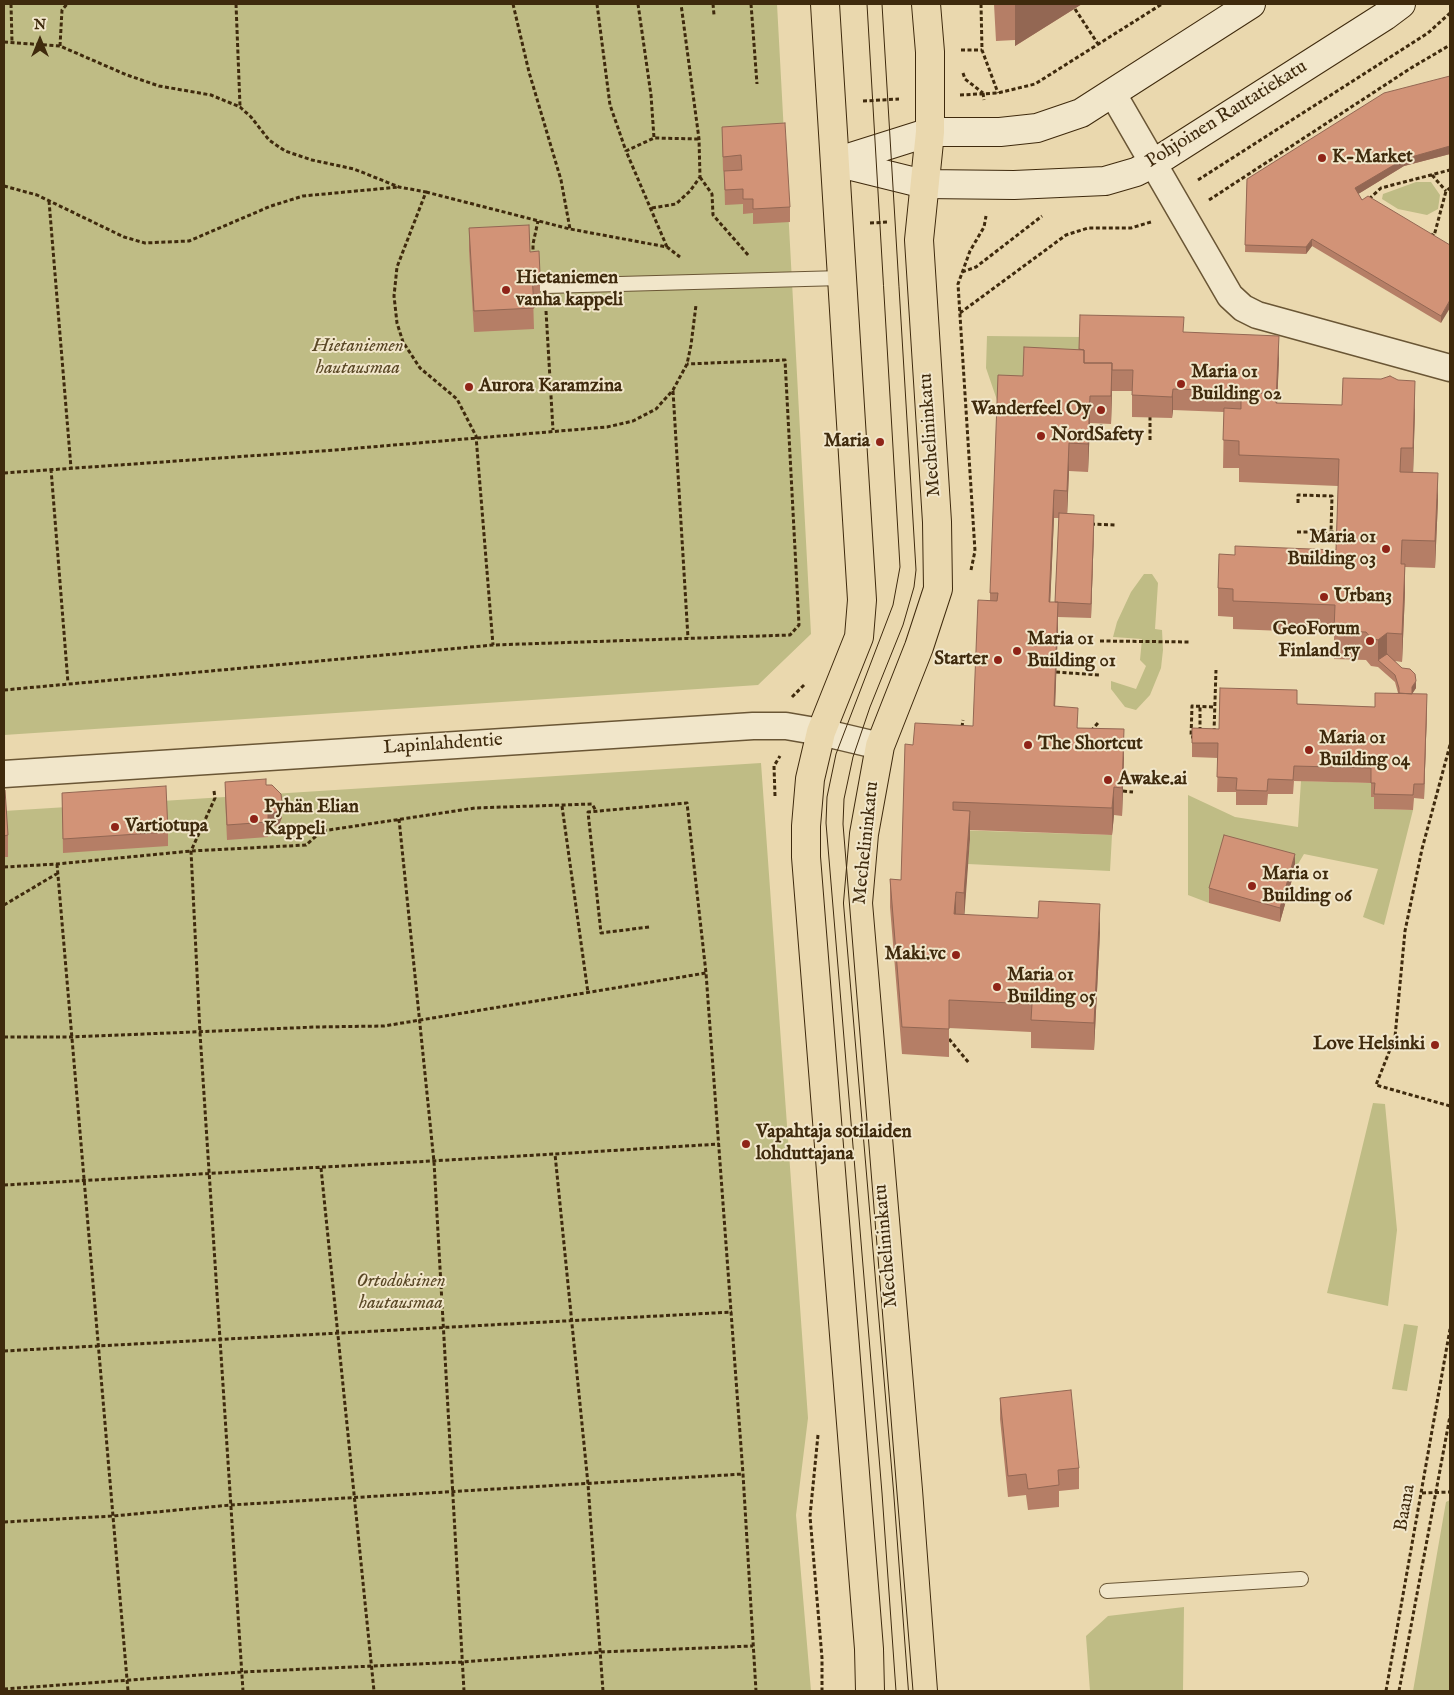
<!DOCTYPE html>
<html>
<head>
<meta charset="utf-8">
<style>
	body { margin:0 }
	#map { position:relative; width:1454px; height:1695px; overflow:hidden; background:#ead8ae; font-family:"IM FELL English",serif }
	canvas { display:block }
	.frame { position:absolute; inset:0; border:5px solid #3f2a0d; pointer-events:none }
	.north { position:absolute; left:15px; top:15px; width:50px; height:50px; -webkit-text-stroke:4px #f1e6ca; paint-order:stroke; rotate:0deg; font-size:14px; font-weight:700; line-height:20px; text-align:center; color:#3f2a0d }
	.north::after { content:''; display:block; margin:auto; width:18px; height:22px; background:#3f2a0d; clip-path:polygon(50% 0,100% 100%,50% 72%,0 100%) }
</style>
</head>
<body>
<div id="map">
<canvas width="1454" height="1695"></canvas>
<div class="frame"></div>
<div class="north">N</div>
</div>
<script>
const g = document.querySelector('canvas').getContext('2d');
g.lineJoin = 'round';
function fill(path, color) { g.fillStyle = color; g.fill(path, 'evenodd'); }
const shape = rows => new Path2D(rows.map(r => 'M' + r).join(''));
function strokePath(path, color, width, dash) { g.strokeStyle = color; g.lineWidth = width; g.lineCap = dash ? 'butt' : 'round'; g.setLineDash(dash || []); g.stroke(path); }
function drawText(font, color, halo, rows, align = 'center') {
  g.font = font + ' "IM FELL English",serif'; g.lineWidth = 4; g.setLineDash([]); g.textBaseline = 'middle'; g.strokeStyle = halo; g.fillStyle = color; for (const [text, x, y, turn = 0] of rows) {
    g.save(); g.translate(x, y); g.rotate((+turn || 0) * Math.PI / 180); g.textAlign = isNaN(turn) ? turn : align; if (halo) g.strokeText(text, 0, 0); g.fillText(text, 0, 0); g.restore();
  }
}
const green = shape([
	[4,4,777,4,811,634,758,685,4,735],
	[1416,182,1431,182,1440,195,1438,209,1427,215,1398,209,1382,199,1383,194],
	[987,336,1080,337,1079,377,998,403,986,368],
	[1144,574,1152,574,1158,583,1155,629,1162,630,1163,650,1161,668,1150,695,1136,710,1125,707,1111,689,1111,681,1136,689,1146,666,1140,660,1142,639,1113,637,1117,622,1131,592],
	[761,763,808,1418,796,1515,811,1691,4,1691,4,811],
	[1301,781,1371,783,1375,797,1375,809,1413,810,1384,925,1363,917,1378,869,1304,854,1295,869,1224,850,1209,903,1188,895,1188,795,1235,817,1298,827],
	[953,830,1112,835,1110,871,968,864,970,839],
	[1373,1103,1385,1104,1397,1230,1388,1306,1327,1293],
	[1404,1324,1418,1326,1407,1391,1392,1389],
	[1450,1500,1450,1691,1413,1691,1446,1502],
	[1184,1607,1183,1691,1090,1691,1086,1636,1108,1616]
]);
const path = shape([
	[11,4,12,42],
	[236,4,240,106],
	[513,4,529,72,561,180,570,229],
	[597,4,610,105,626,151],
	[638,4,651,95,654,138],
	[713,4,714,15],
	[751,4,757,84],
	[981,4,982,50,998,93],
	[1075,9,1098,44],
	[4,42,60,46,127,75,159,86,211,95,240,107,251,117,269,140,285,151,312,160,354,169,399,187,426,192,397,267,394,296,397,323,403,342,420,368,457,399,476,436,493,645],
	[60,46,62,10,67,4],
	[961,50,982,50],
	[963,73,965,79,983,93],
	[983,93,984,100],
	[960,95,998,93,1035,84,1162,4],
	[863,101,899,99],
	[1432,175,1446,191],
	[700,177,712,194,713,215,749,256],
	[1198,180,1428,33,1450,13],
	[4,186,37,195,124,237,145,243,189,241,271,206,303,196,399,187],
	[426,192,570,229,667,247,680,257],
	[1369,199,1381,188,1450,170],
	[1209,200,1411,68,1450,45],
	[49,201,71,468],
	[652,208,676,204,690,191,700,177,699,139,681,4],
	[870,223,889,222],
	[1431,234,1434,236,1446,191,1450,188],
	[667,247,626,151,654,138,699,139],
	[533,256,533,244,538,221],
	[962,272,976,267,1042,216],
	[546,311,553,430],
	[960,313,1066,235,1088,228,1131,228,1151,222],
	[673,391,688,638],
	[1101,424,1101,439,1117,439],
	[1150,440,1150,417],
	[51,469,68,683],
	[4,473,335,450,607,427,633,421,656,409,673,390,687,364,691,345,696,305],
	[1298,503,1298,495,1332,496,1331,532],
	[1091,524,1117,525],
	[1297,532,1337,532],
	[971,570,975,551,958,284,970,251,984,227,986,216],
	[1100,641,1190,642],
	[1056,672,1099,675],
	[4,690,493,645,790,635,799,625,785,360,687,364],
	[792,697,805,684],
	[962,727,963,720],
	[1091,731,1098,723],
	[1200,731,1200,706],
	[1214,732,1216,670],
	[1195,737,1191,737,1192,706,1215,707],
	[1450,745,1422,849,1405,931,1395,1037,1376,1085,1450,1106],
	[1123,780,1163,781],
	[214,791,215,798,191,851,200,1033,243,1691],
	[1123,791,1133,792],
	[775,796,774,766,780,756],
	[562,806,588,993],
	[399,819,434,1162,464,1691],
	[57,864,128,1691],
	[4,867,57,864,191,851,306,845,322,831,475,808,592,804,596,811],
	[4,905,58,873],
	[649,927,601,933,588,812,687,803,706,973,743,1474,756,1691],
	[4,1037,70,1037,316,1027,384,1026,706,973],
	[949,1039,969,1063],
	[321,1168,374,1691],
	[4,1185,555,1154],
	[4,1351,732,1312],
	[818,1435,810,1516,822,1658,822,1691],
	[1422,1493,1450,1492],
	[4,1522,113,1516,231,1505,743,1474],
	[4,1689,242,1672,461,1662,601,1652,753,1646],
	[603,1691,588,1484,555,1154,719,1144],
	[1386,1691,1450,1329],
	[1399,1691,1450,1416]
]);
const service = shape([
	[545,286,842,278],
	[1107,1591,1301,1579]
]);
const minor = shape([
	[1113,94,1230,296,1243,308,1257,315,1450,368],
	[4,774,753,726,786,726,821,732,880,746]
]);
const secondary = shape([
	[835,162,924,184,1014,185,1105,181,1136,172,1154,163,1385,16,1401,4],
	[835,162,930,132,1000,132,1037,128,1081,113,1251,4]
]);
const primary = shape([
	[825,4,862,600,859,637,821,732,810,779,806,826,806,857,869,1649,870,1691],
	[923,1691,908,1490,858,903,864,834,880,746,919,647,938,589,937,522,919,240,930,132,930,52,926,4]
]);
const tram = shape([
	[867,4,900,567,893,605,836,754,827,797,826,823,882,1493,896,1691],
	[882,4,916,570,914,587,903,625,870,707,853,757,844,799,843,824,913,1691]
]);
const wall = shape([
	[994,4,1082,4,1015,46,1015,40,996,41],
	[1450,76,1450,154,1404,166,1358,194,1362,200,1450,245,1441,323,1312,246,1306,254,1245,252,1247,179],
	[722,127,790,207,790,222,753,224,753,213,743,214,743,204,725,205,724,171,741,170,723,171],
	[469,228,530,252,540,274,540,295,533,296,534,329,474,332,469,250],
	[1184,332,1279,358,1277,403,1415,409,1413,472,1438,500,1435,568,1405,567,1405,592,1402,662,1395,661,1416,688,1412,694,1427,709,1424,799,1414,798,1413,810,1374,809,1374,797,1371,797,1371,783,1294,781,1293,794,1268,794,1267,805,1236,805,1236,792,1217,792,1218,758,1192,757,1192,728,1219,729,1297,704,1375,707,1398,693,1395,682,1378,667,1371,666,1366,660,1334,659,1334,633,1233,629,1233,617,1218,616,1218,588,1235,555,1336,550,1338,486,1239,482,1239,468,1223,468,1224,412,1173,410,1172,418,1132,417,1132,391,1112,391,1111,424,1090,423,1088,472,1069,471,1067,514,1094,530,1091,618,1058,617,1055,706,1078,728,1124,757,1122,816,1114,815,1112,835,970,830,964,914,1100,932,1094,1050,1031,1048,1031,1032,949,1028,949,1057,902,1054,890,907,890,879,901,880,913,745,973,726,990,601,990,593,1023,376,1079,349],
	[1054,518,1059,518,1055,602,1050,602],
	[225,782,266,785,282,817,279,825,268,828,268,837,227,840,225,796],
	[4,790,8,835,8,857,4,857],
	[62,793,168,832,168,846,63,853],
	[1295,869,1280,922,1209,903,1209,888],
	[1000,1398,1079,1468,1079,1489,1059,1491,1059,1507,1028,1510,1026,1495,1008,1497,1000,1419]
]);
const shadedWall = shape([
	[1015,4,1082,4,1015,46],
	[1450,146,1450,154,1404,166,1355,196,1355,188,1404,159],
	[1312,239,1312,246,1306,254,1306,247],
	[1450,300,1450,308,1441,323,1441,316],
	[1279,336,1279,358,1276,431,1276,403],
	[1112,363,1112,391,1111,424,1111,396],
	[1415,381,1415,409,1413,476,1413,448],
	[1173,389,1173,410,1172,418,1172,397],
	[1090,396,1090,423,1088,472,1088,444],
	[1069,443,1069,471,1067,518,1067,491],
	[1438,473,1438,500,1435,568,1435,541],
	[1054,490,1054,518,1049,630,1049,602],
	[1094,515,1094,530,1091,618,1091,604],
	[1405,564,1405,592,1402,662,1402,634],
	[1058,602,1058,630,1054,734,1054,706],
	[1387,633,1387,661,1378,660,1378,640],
	[1416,681,1416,688,1412,694,1412,687],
	[1427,694,1427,709,1424,799,1424,784],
	[1124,729,1124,757,1122,816,1122,788],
	[1114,787,1114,815,1112,835,1112,808],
	[282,802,282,817,279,825,268,828,268,837,268,814],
	[970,811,970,839,964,921,964,893],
	[1295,854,1295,869,1280,922,1280,908],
	[956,892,956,920,954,914],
	[1100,904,1100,932,1094,1050,1094,1023]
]);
const building = shape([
	[1450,76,1450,146,1404,159,1355,188,1362,200,1368,196,1450,245,1450,300,1441,316,1312,239,1306,247,1245,245,1247,179,1384,93,1450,76],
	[785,123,790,207,753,209,753,199,743,199,743,189,725,190,724,171,742,170,741,155,723,157,722,127,785,123],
	[529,225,530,252,539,251,540,274,532,274,534,308,474,311,469,228,529,225],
	[1080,315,1184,317,1183,332,1279,336,1276,400,1276,394,1246,392,1247,391,1173,389,1172,397,1132,395,1133,370,1112,370,1112,363,1084,363,1084,350,1079,349,1080,315],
	[1024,347,1084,350,1084,363,1112,363,1111,396,1090,396,1088,444,1069,443,1067,491,1054,490,1049,602,1058,602,1054,706,1078,708,1077,728,1124,729,1122,788,1114,787,1112,808,953,802,953,810,970,811,964,893,956,892,954,914,1038,918,1039,901,1100,904,1094,1023,1031,1020,1032,1004,949,1000,949,1029,902,1027,890,879,901,880,905,744,913,745,915,723,973,726,978,600,997,601,998,593,990,593,998,375,1023,376,1024,347],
	[1390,376,1398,380,1415,381,1413,448,1401,448,1400,472,1438,473,1435,541,1402,540,1401,564,1405,564,1402,634,1387,633,1378,640,1371,638,1366,632,1334,631,1335,605,1233,601,1233,589,1218,588,1219,554,1235,555,1235,546,1336,550,1339,459,1239,455,1239,441,1223,440,1224,408,1241,409,1241,400,1246,400,1246,392,1276,394,1276,403,1342,405,1343,378,1381,379,1390,376],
	[1059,513,1094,515,1091,604,1055,602,1059,513],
	[1387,654,1402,668,1410,669,1415,674,1416,681,1412,687,1412,694,1399,693,1399,688,1395,675,1378,660,1387,654],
	[1220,688,1297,690,1297,704,1375,707,1375,693,1427,694,1424,784,1414,784,1413,795,1374,794,1375,783,1371,783,1371,768,1294,766,1293,780,1268,779,1267,791,1236,790,1237,778,1217,777,1218,743,1192,743,1192,728,1219,729,1220,688],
	[266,779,266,785,272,785,281,794,282,802,279,811,268,814,268,822,227,825,225,782,266,779],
	[166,786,168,832,63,839,62,793,166,786],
	[4,790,5,790,8,835,4,836,4,790],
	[1224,835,1295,854,1280,908,1209,888,1224,835],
	[1071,1390,1079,1468,1058,1470,1059,1485,1028,1489,1026,1474,1008,1476,1000,1398,1071,1390]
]);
const markers = [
	[1322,158,5,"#8f2418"],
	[506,290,5,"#8f2418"],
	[1181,384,5,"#8f2418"],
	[469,387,5,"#8f2418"],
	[1101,410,5,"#8f2418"],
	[1041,436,5,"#8f2418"],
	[880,442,5,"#8f2418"],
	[1386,549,5,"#8f2418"],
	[1324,597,5,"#8f2418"],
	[1370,641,5,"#8f2418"],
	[1017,651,5,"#8f2418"],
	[998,660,5,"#8f2418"],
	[1028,745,5,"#8f2418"],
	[1309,750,5,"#8f2418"],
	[1108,780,5,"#8f2418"],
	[254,819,5,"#8f2418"],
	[115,827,5,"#8f2418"],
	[1252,886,5,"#8f2418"],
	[956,955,5,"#8f2418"],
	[997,987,5,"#8f2418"],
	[1435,1045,5,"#8f2418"],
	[746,1144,5,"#8f2418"]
];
const streetNames = [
	["Pohjoinen Rautatiekatu",1227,115,-32],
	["Mechelininkatu",931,435,-94],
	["Lapinlahdentie",443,745,-4],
	["Mechelininkatu",867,843,-84],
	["Mechelininkatu",887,1246,-95],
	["Baana",1406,1508,-80]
];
const poiNames = [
	["K-Market",1332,158],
	["Hietaniemen",516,279],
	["vanha kappeli",516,301],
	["Maria 01",1191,373],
	["Building 02",1191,395],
	["Aurora Karamzina",479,387],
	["Wanderfeel Oy",1091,410,"right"],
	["NordSafety",1051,436],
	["Maria",870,442,"right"],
	["Maria 01",1376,538,"right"],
	["Building 03",1376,560,"right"],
	["Urban3",1334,597],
	["GeoForum",1360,630,"right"],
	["Finland ry",1360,652,"right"],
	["Maria 01",1027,640],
	["Building 01",1027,662],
	["Starter",988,660,"right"],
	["Maria 01",1319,739],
	["Building 04",1319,761],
	["The Shortcut",1038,745],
	["Awake.ai",1118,780],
	["Pyhän Elian",264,808],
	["Kappeli",264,830],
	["Vartiotupa",125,827],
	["Maria 01",1262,875],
	["Building 06",1262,897],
	["Maki.vc",946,955,"right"],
	["Maria 01",1007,976],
	["Building 05",1007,998],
	["Love Helsinki",1425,1045,"right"],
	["Vapahtaja sotilaiden",756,1133],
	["lohduttajana",756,1155]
];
const parkNames = [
	["Hietaniemen",358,347],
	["hautausmaa",358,369],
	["Ortodoksinen",401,1282],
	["hautausmaa",401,1304]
];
fill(green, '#bfbc85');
strokePath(service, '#6a5635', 16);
strokePath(minor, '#6a5635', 29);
strokePath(secondary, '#3f2a0d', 30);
strokePath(primary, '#3f2a0d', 30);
strokePath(path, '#3f2a0d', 3, [4, 2.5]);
strokePath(service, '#f1e6ca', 14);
strokePath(minor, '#f1e6ca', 26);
strokePath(secondary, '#f1e6ca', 28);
strokePath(primary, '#ead8ae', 28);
strokePath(tram, '#3f2a0d', 1);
fill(wall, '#b57e66');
fill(shadedWall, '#936753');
fill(building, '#d29377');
strokePath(building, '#936753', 1);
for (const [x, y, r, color] of markers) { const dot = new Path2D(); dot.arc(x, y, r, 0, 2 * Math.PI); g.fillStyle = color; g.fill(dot); strokePath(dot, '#f1e6ca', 2); }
drawText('19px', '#3f2a0d', '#f1e6ca', streetNames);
drawText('bold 19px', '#3f2a0d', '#f1e6ca', poiNames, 'left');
drawText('italic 19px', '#594725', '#f1e6ca', parkNames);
</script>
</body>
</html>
